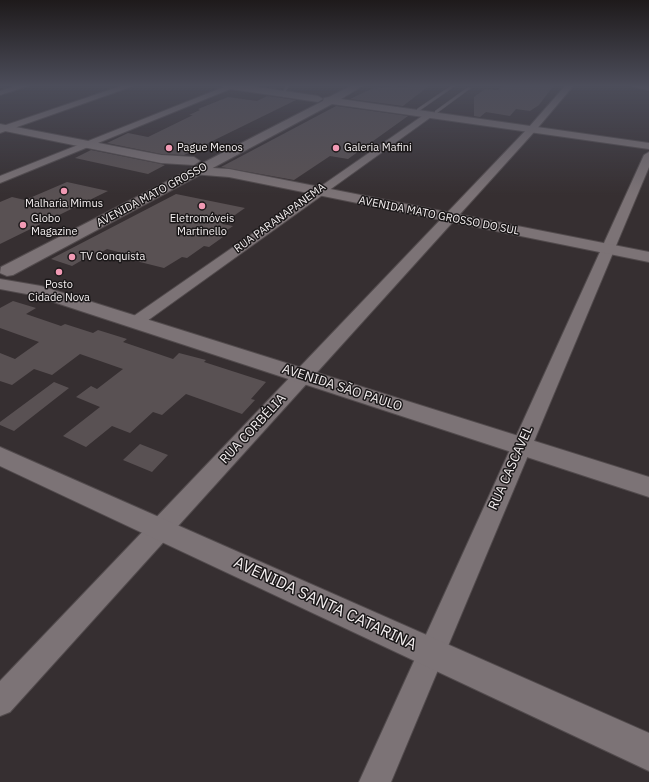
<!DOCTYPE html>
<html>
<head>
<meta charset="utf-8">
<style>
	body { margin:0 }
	canvas { display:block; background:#362f31 }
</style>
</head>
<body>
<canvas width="649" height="782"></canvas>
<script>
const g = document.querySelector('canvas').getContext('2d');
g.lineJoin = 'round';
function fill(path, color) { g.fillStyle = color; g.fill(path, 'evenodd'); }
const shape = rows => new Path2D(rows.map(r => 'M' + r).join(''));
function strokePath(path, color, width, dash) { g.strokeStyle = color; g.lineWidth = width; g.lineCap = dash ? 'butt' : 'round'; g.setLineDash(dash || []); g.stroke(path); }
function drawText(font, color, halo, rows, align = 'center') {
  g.font = font + ' "IBM Plex Sans",sans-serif'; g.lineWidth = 3; g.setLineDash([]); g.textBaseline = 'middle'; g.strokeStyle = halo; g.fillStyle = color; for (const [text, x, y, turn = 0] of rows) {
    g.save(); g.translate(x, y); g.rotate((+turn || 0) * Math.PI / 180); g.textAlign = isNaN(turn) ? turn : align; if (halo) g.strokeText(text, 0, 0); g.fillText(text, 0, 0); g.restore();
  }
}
const building = shape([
	[409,85,430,85,403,106,350,99,371,89,392,86,406,87],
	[504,85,554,85,539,105,530,111,516,109,510,116,486,112,480,117,474,116,474,97,485,89,498,90],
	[267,96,296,100,184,155,161,154,107,143,128,133,148,137,193,115,189,115,200,110,198,109,228,97,257,101],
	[336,106,408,116,348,159,330,156,294,180,221,167],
	[91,150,161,164,165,165,148,174,75,158],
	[67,182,108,191,0,244,0,202,12,197,25,200],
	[176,194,245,208,222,224,233,226,219,236,223,237,209,247,204,246,187,258,182,257,164,268,136,261,141,258,107,249,100,253,96,252,72,266,51,259],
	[13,301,36,308,26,314,61,326,65,324,93,333,98,330,127,339,123,342,173,359,179,353,206,360,204,362,266,382,251,399,255,400,242,414,186,394,162,415,153,412,130,433,112,426,86,447,63,436,100,407,76,397,91,386,97,389,123,369,80,354,52,375,34,369,12,385,0,381,0,353,15,359,39,342,0,328,0,308],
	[54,382,69,388,14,431,0,425,0,422],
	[140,444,168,455,152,472,123,460]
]);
const service = shape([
	[286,85,290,85,285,92,283,92,286,85],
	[452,85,455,86,419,111,417,111,417,109,452,85],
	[468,87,471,88,437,113,435,113,435,111,468,87]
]);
const minor = shape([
	[18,85,31,85,0,95,0,91,18,85],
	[124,85,136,85,0,133,0,127,124,85],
	[229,85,240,85,0,183,0,176,229,85],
	[566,85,574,85,535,131,10,712,0,716,0,681,529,127,566,85],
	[428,112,432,115,431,117,140,326,128,326,126,323,128,320,428,112],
	[649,152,649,167,391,782,359,782,644,155,649,152]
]);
const tertiary = shape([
	[220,85,244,85,318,96,323,99,318,102,224,88,220,85],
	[632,85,649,85,649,90,633,87,632,85],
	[0,124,161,155,194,157,200,161,194,165,161,163,0,130,0,124],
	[196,167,229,169,649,252,649,262,229,177,192,174,190,171,192,168,196,167],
	[0,279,41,286,649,477,649,497,32,295,0,289,0,279],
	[0,447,649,733,649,771,0,466,0,447]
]);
const secondary = shape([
	[353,85,364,85,341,99,649,143,649,149,332,104,13,275,7,276,0,273,1,267,323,101,324,98,329,97,353,85]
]);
const markers = [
	[169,148,4,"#f19ab4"],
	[336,148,4,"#f19ab4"],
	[64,191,4,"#f19ab4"],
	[202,206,4,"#f19ab4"],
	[23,225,4,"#f19ab4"],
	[72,257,4,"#f19ab4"],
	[59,272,4,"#f19ab4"]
];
const farPoinames = [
	["Pague Menos",177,148],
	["Galeria Mafini",344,148],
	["Malharia Mimus",64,204,"center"],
	["Globo",31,219],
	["Magazine",31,232],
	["Eletromóveis",202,219,"center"],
	["Martinello",202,232,"center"],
	["TV Conquista",80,257],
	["Posto",59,285,"center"],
	["Cidade Nova",59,298,"center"]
];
const farStreetnames = [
	["AVENIDA MATO GROSSO",152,195,-28],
	["AVENIDA MATO GROSSO DO SUL",439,216,11],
	["RUA PARANAPANEMA",280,218,-36]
];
const streetNames = [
	["AVENIDA SÃO PAULO",342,388,18],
	["RUA CORBÉLIA",253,429,-47],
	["RUA CASCAVEL",511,468,-66]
];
const nearStreetnames = [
	["AVENIDA SANTA CATARINA",325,604,25]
];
fill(building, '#595153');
strokePath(service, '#524b4d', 1);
strokePath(minor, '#524b4d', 2);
strokePath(tertiary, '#524b4d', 2);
strokePath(secondary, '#524b4d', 2);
fill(service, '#7c7376');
fill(minor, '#7c7376');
fill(tertiary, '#7c7376');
fill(secondary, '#7c7376');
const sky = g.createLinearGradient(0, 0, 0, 195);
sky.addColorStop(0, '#1e1a1b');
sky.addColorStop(0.44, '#4c4d5a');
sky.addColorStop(1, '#4c4d5a00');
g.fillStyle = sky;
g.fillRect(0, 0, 649, 195);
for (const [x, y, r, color] of markers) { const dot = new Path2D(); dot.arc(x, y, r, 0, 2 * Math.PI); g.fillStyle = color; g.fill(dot); strokePath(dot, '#1b1819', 1.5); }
drawText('11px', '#f5f0f1', '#1b1819', farPoinames, 'left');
drawText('11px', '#f5f0f1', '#1b1819', farStreetnames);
drawText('13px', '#f5f0f1', '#1b1819', streetNames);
drawText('16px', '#f5f0f1', '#1b1819', nearStreetnames);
</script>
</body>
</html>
